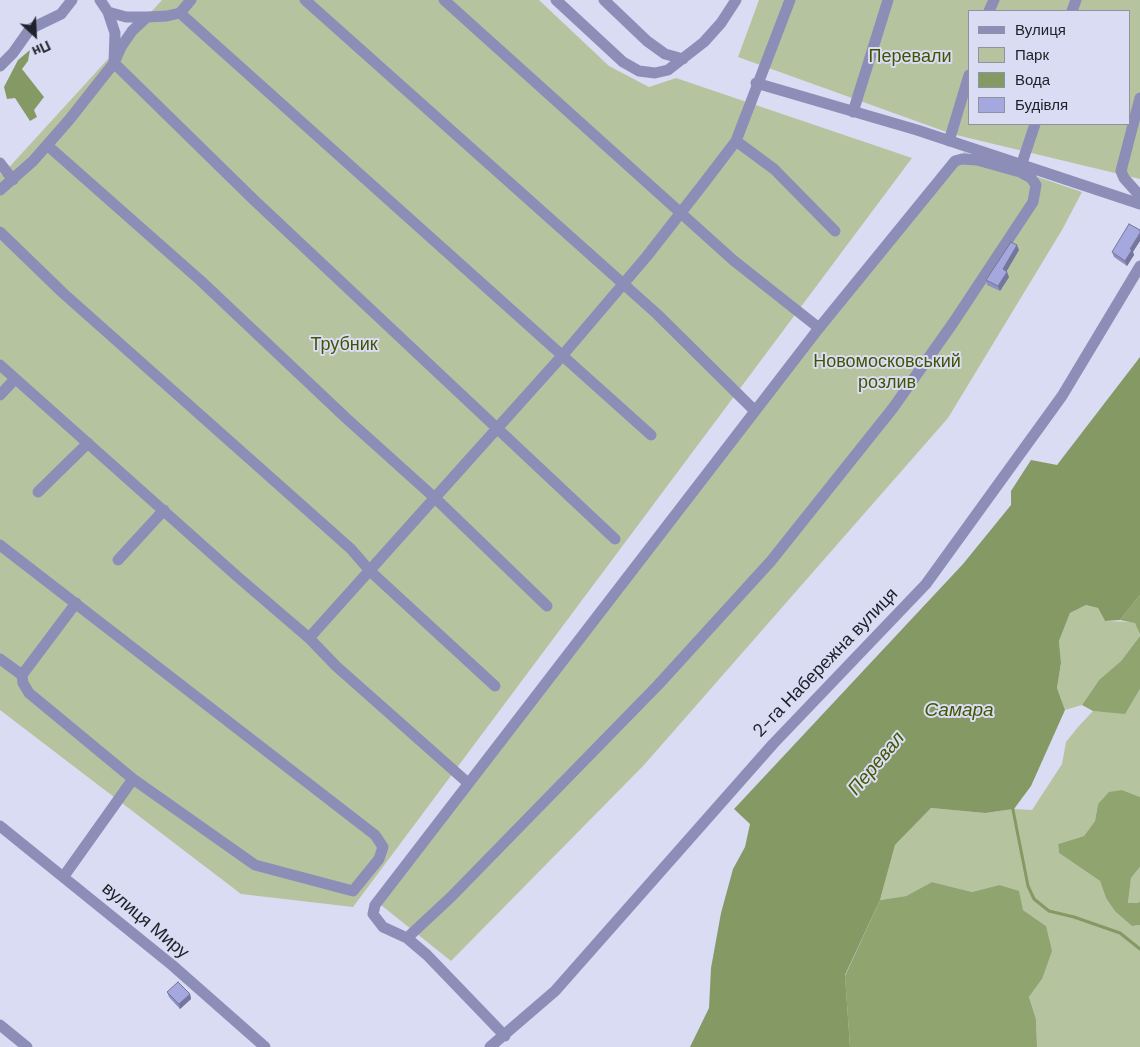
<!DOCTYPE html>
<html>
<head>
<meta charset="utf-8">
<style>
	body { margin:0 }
	#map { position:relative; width:1140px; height:1047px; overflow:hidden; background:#dadcf4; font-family:"DM Sans",sans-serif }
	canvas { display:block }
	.legend { position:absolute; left:968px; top:10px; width:162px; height:115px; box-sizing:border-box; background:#dadcf4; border:1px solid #9091a3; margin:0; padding:6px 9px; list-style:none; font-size:15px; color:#20212a }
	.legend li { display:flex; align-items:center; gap:10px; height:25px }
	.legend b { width:25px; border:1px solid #9091a3 }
	.north { position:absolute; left:10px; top:10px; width:50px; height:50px; -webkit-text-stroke:4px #dadcf4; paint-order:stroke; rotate:155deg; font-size:14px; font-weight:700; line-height:20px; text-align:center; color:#20212a }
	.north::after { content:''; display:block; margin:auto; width:18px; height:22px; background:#20212a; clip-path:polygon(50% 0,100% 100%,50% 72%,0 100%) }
</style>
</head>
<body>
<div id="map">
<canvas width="1140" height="1047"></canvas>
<ul class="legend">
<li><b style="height:6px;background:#8c8eb8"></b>Вулиця</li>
<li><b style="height:14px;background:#b5c49f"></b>Парк</li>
<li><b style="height:14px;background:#859964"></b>Вода</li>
<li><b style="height:14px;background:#a5a8de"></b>Будівля</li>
</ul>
<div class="north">Пн</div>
</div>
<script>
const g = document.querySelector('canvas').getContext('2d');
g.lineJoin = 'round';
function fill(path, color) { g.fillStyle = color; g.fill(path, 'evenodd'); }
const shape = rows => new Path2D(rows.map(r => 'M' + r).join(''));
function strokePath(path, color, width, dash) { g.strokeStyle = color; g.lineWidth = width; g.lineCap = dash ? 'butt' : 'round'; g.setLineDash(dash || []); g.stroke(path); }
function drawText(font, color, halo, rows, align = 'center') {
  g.font = font + ' "DM Sans",sans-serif'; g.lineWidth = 4; g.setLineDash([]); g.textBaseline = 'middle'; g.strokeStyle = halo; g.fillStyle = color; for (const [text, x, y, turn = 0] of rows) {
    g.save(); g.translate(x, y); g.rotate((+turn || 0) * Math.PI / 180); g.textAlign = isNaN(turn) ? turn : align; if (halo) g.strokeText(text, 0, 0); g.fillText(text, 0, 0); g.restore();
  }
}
const green = shape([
	[162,0,539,0,609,66,649,87,676,78,912,158,353,907,241,894,0,710,0,173,2,175],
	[759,0,1140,0,1140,179,952,134,738,57],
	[969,11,1129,11,1129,124,969,124],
	[964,152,1082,192,1062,230,948,418,644,765,451,961,381,905,771,397],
	[1086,605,1098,608,1105,621,1135,622,1140,636,1121,661,1099,680,1082,705,1065,710,1057,688,1061,663,1059,641,1070,613],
	[1140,689,1140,797,1122,790,1098,804,1095,821,1084,836,1058,844,1059,853,1100,881,1106,898,1132,926,1140,925,1140,1047,1037,1047,1036,1019,1029,997,1042,979,1046,926,1023,910,999,885,972,892,932,882,906,896,880,900,895,845,931,808,985,813,1014,809,1032,810,1062,764,1066,742,1078,727,1093,711,1125,713],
	[1140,867,1140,901,1138,903,1128,903,1131,878]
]);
const forest = shape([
	[1140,595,1140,635,1135,623,1120,620],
	[1140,636,1140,689,1125,714,1093,711,1082,705,1099,680,1121,661],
	[1122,790,1140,797,1140,867,1131,878,1128,903,1138,903,1140,901,1140,925,1132,926,1115,911,1106,898,1100,881,1059,853,1058,844,1084,836,1095,821,1098,804,1109,792],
	[932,882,972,892,999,885,1019,891,1023,910,1046,926,1052,951,1042,979,1029,997,1036,1019,1037,1047,850,1047,845,976,880,900,906,896]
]);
const water = shape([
	[30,50,28,61,22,69,44,97,34,110,37,117,30,121,15,98,7,99,4,87,18,60],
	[1140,357,1140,595,1120,620,1105,621,1098,608,1086,605,1070,613,1059,641,1061,663,1057,688,1065,710,1031,786,1014,809,985,813,931,808,895,845,880,900,845,975,850,1047,690,1047,709,1008,711,968,721,913,733,869,745,847,750,824,734,809,963,564,1011,505,1011,491,1031,460,1057,465]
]);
const stream = shape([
	[1012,805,1028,886,1034,899,1049,911,1074,917,1120,933,1140,949]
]);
const minor = shape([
	[100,0,108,12,115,33,114,63,254,200,615,539],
	[305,0,657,314,755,411],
	[444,0,733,260,819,328],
	[556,0,623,62,639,71,655,73,668,70,704,42,721,23,736,0],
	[604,0,647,41,665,54,683,59],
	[989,11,994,0],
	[1072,11,1076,0],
	[108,12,126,17,147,17],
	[180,13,651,435],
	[0,66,13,53,30,29,61,14,72,0],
	[756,83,917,130,1140,204],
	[1140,98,1121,171,1124,178,1140,196],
	[853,112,888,0],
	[736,141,774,169,835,231],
	[949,141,969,75],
	[47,145,201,281,346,418,436,499,547,606],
	[0,163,13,180],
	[1022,163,1035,124],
	[0,190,33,161,69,120,114,63,121,47,132,31,147,17,167,16,180,13,191,0],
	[0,232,63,293,351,549,370,571,495,686],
	[0,365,239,578,309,638,336,666,468,783],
	[0,395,15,379],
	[38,492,88,443],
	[0,545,375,835,383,847,379,859,353,891,255,865,133,779,29,693,23,683,22,675,0,659],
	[118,560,164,510],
	[309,638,562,356,647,256,704,183,736,141,790,0],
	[22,675,76,603],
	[0,826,172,965,265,1047],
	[64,876,133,779],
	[407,938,451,897,658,685,771,561,893,408,953,323,1033,202,1036,185,1031,178,1020,172,977,160,962,159,955,161,819,328,375,905,373,914,383,927,407,938,427,955,505,1036],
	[0,1025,27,1047],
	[490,1047,555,991,773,744,926,584,1062,396,1140,266]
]);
const wall = shape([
	[1019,250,1006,271,1009,277,1000,291,987,285,986,280],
	[1112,252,1133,252,1134,255,1127,266,1114,257],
	[167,992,190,994,191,999,180,1009,169,997]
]);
const shadedWall = shape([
	[1140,233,1140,241,1133,252,1134,255,1127,266,1125,261,1130,249],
	[1017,245,1019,250,1005,274,1003,269],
	[1007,272,1009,277,1000,291,998,286],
	[190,994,191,999,180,1009,179,1004]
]);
const building = shape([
	[1129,224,1140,230,1140,233,1130,249,1132,250,1125,261,1112,252,1129,224],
	[1011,242,1017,245,1003,269,1007,272,998,286,986,280,1011,242],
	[178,982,190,994,179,1004,167,992,178,982]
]);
const parkNames = [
	["Перевали",910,57],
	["Трубник",344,345],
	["Новомосковський",887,362],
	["розлив",887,383]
];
const streetNames = [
	["2-га Набережна вулиця",826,663,-46],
	["вулиця Миру",145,921,40]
];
const waterNames = [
	["Самара",959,711],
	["Перевал",877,764,-50]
];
fill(green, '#b5c49f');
fill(forest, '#8fa46e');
fill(water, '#859964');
strokePath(stream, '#859964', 3);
strokePath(minor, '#8c8eb8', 11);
fill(wall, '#8e90bf');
fill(shadedWall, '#74769b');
fill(building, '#a5a8de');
strokePath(building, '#74769b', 1);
drawText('18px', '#3f5600', '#dadcf4', parkNames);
drawText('18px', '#20212a', '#dadcf4', streetNames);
drawText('italic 19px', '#415800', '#dadcf4', waterNames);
</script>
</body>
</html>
